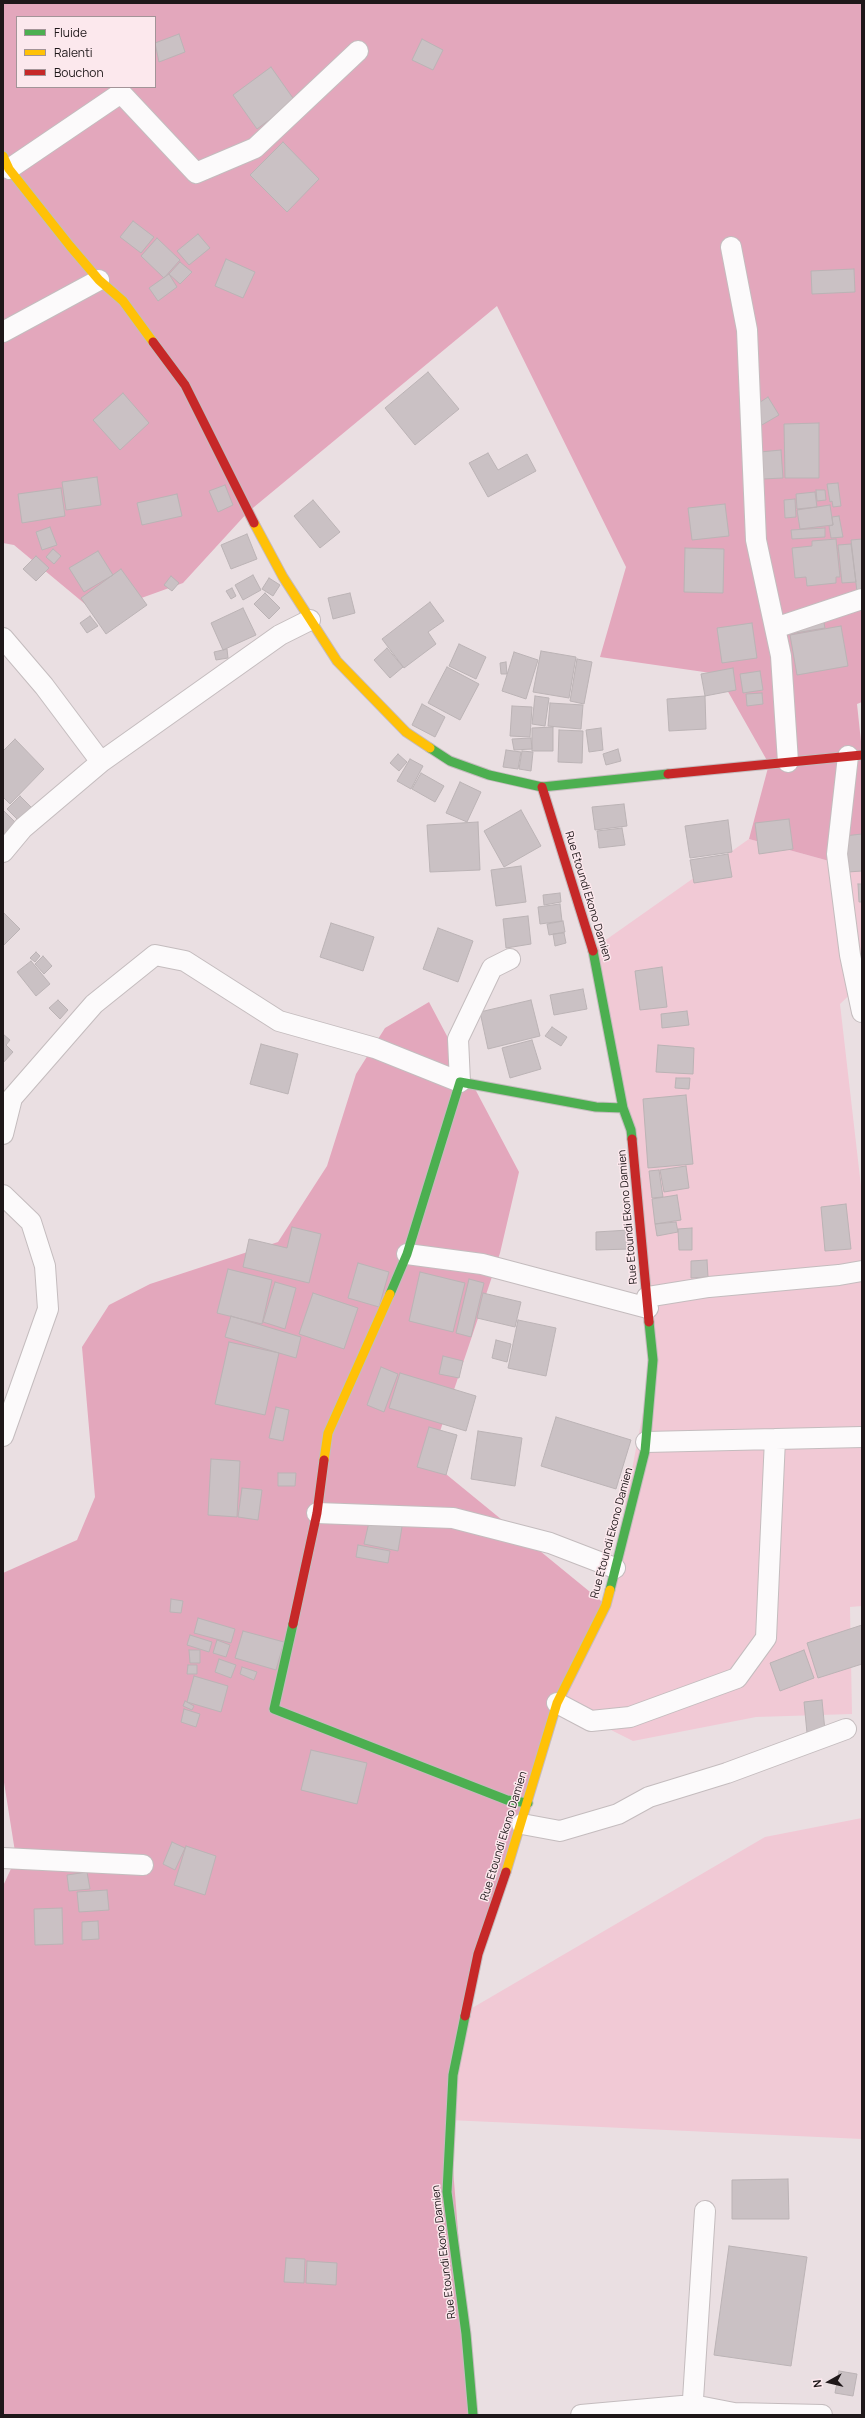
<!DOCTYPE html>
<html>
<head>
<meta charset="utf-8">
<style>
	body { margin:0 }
	#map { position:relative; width:865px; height:2418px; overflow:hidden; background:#eadfe2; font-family:Manrope,sans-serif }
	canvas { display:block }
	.frame { position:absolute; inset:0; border:4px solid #1e1719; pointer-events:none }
	.legend { position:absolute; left:16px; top:16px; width:140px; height:72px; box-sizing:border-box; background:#fce8ed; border:1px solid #a39498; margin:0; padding:5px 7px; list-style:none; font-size:12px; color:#1e1719 }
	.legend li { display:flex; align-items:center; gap:8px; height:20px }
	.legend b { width:20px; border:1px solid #a39498 }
	.north { position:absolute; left:809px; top:2362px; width:40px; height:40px; -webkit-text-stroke:3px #fce8ed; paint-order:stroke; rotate:262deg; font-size:11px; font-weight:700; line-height:16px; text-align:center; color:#1e1719 }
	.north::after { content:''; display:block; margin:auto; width:14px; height:18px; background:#1e1719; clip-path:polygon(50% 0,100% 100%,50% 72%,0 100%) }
</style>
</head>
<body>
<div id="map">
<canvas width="865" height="2418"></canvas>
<div class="frame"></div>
<ul class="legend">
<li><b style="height:5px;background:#4caf50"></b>Fluide</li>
<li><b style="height:5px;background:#ffc107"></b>Ralenti</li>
<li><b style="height:5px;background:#c62828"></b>Bouchon</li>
</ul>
<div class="north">N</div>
</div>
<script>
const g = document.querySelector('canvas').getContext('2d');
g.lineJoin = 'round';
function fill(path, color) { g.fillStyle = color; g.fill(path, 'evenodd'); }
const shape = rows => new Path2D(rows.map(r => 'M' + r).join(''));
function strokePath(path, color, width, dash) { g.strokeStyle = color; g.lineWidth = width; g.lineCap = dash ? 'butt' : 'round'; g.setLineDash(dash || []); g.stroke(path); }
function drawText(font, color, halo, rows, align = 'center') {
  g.font = font + ' Manrope,sans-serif'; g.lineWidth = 3; g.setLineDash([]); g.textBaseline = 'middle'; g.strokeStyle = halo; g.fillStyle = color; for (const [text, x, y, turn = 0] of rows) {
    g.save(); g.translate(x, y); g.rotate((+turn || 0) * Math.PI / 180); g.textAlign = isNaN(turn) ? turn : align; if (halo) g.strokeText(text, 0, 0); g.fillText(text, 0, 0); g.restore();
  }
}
const green = shape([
	[749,839,862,870,862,983,840,1004,862,1195,862,1606,850,1607,852,1714,756,1717,633,1741,557,1703,606,1605,653,1360,631,1130,593,949],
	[862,1818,862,2139,449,2120,467,2011,765,1837]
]);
const forest = shape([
	[3,3,862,3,862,702,857,704,862,751,862,870,749,839,769,764,718,674,600,657,626,567,497,306,248,512,183,583,97,614,14,545,3,543],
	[17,17,155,17,155,87,17,87],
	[429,1002,519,1172,500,1253,430,1461,606,1605,557,1703,478,1954,449,2120,473,2415,3,2415,3,1886,16,1858,3,1776,3,1573,77,1540,95,1497,82,1347,109,1305,150,1284,278,1242,327,1166,356,1074,385,1028]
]);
const building = shape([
	[179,34,185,52,159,62,155,43,179,34],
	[422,39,443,50,433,70,412,60,422,39],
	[271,67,295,101,257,129,233,95,271,67],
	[283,142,319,179,287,212,250,175,283,142],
	[133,221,154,237,141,253,120,237,133,221],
	[198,234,210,248,189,265,177,251,198,234],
	[157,238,180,260,164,278,141,256,157,238],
	[226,259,255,272,243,298,215,286,226,259],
	[180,262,192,272,180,284,169,274,180,262],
	[854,269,855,292,812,294,811,271,854,269],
	[169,274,177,287,158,301,149,288,169,274],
	[428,372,459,409,415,445,385,408,428,372],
	[123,393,149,423,120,450,93,420,123,393],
	[768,397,779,415,755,429,745,412,768,397],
	[819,423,819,478,785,478,784,424,819,423],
	[781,450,783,478,763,479,760,452,781,450],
	[488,453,498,470,527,454,536,471,488,497,469,463,488,453],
	[97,477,101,505,66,510,62,482,97,477],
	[838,483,841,506,833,507,832,501,830,502,827,484,838,483],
	[225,485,233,505,218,512,209,491,225,485],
	[61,488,65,516,22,523,18,494,61,488],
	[816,490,825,490,826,500,817,501,816,490],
	[815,492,817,507,797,509,796,494,815,492],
	[177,494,182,516,142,525,137,503,177,494],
	[795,499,796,517,785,518,784,500,795,499],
	[313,500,340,532,320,548,294,516,313,500],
	[725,504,729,536,692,540,688,508,725,504],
	[830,505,833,525,800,529,797,510,830,505],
	[839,516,843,537,831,538,829,526,833,525,832,517,839,516],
	[50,527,57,545,42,550,36,532,50,527],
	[825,528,825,537,792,539,791,530,825,528],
	[247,534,257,559,231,569,221,545,247,534],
	[836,539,840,577,836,577,836,583,807,586,806,577,795,578,792,548,812,546,812,541,836,539],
	[862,539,862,592,857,592,851,540,862,539],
	[851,544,856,582,842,583,838,545,851,544],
	[685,548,724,549,723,593,684,592,685,548],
	[53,549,61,556,54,564,46,557,53,549],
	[98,551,113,575,84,592,69,568,98,551],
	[36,556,49,568,36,581,23,569,36,556],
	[121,569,147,605,106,634,81,598,121,569],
	[253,575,261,590,243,600,235,585,253,575],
	[171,576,179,583,172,591,164,585,171,576],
	[269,578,280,585,273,596,262,589,269,578],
	[232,588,236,596,231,599,226,591,232,588],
	[265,593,280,608,269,619,254,604,265,593],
	[350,593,355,613,333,619,328,598,350,593],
	[430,602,444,621,428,632,436,644,404,668,382,639,430,602],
	[243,608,256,635,223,650,211,623,243,608],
	[822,613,825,628,789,634,787,619,822,613],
	[90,616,98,626,87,633,80,623,90,616],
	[752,623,757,658,722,663,717,628,752,623],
	[841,626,848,666,797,675,790,635,841,626],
	[459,644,486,657,476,679,449,666,459,644],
	[387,648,403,667,390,678,374,660,387,648],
	[227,649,228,658,216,660,214,652,227,649],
	[541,651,576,657,569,698,533,692,541,651],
	[514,652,538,660,526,699,502,691,514,652],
	[577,659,592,662,584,704,570,701,577,659],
	[506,662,507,674,501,674,500,663,506,662],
	[447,667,479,684,460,720,428,703,447,667],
	[733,668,736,690,705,696,701,674,733,668],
	[760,671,763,690,743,693,740,674,760,671],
	[762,693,763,704,747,706,746,694,762,693],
	[535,696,549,698,545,726,532,724,535,696],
	[705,696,706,729,669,731,667,699,705,696],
	[550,703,583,705,581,729,548,726,550,703],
	[422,704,445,717,435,737,412,725,422,704],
	[512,706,532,707,530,737,510,736,512,706],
	[553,727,553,751,532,751,532,728,553,727],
	[601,728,603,750,589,752,586,730,601,728],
	[559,730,583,731,582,763,558,762,559,730],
	[531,738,532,749,514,750,512,739,531,738],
	[15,739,44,769,10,804,3,797,3,751,15,739],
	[618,749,621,761,606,765,603,754,618,749],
	[506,750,521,752,518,769,503,767,506,750],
	[522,751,533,752,531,771,519,769,522,751],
	[398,754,407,762,399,771,390,763,398,754],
	[410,759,423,766,411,789,397,781,410,759],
	[421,773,444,786,435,802,412,789,421,773],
	[460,782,481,792,467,822,446,813,460,782],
	[20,796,34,810,21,823,7,809,20,796],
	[624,804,627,826,595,830,592,807,624,804],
	[3,810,20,827,3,843,3,810],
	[521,810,541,846,504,867,484,831,521,810],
	[789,819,793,849,759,854,755,823,789,819],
	[728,820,732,852,690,858,685,826,728,820],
	[478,822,480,870,430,872,427,825,478,822],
	[622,828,625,845,599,848,597,831,622,828],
	[862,834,862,871,848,872,844,836,862,834],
	[728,854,732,877,694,883,690,860,728,854],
	[521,866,526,902,496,906,491,870,521,866],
	[858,884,862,884,862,902,859,902,858,884],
	[560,893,561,902,544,905,543,895,560,893],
	[560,904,562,921,540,924,538,907,560,904],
	[3,912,20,929,3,946,3,912],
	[528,916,531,944,506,948,503,919,528,916],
	[563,921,565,932,549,935,547,924,563,921],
	[331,923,374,937,363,971,320,957,331,923],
	[438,928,473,941,458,982,423,969,438,928],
	[564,933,566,943,555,946,553,934,564,933],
	[36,952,40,956,35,962,30,958,36,952],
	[43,956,52,966,44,974,35,964,43,956],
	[31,961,50,984,36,996,17,972,31,961],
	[662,967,667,1007,640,1010,635,971,662,967],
	[583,989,587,1009,554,1015,550,995,583,989],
	[58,1000,68,1010,60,1019,49,1008,58,1000],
	[531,1000,540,1036,488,1049,480,1012,531,1000],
	[687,1011,689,1025,662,1028,661,1014,687,1011],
	[552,1027,567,1037,561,1046,545,1036,552,1027],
	[3,1034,10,1040,6,1045,13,1052,3,1063,3,1034],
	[532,1040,541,1069,510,1078,502,1048,532,1040],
	[261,1044,298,1054,288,1094,250,1084,261,1044],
	[658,1045,694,1048,693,1074,656,1072,658,1045],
	[676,1078,690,1078,689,1089,675,1088,676,1078],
	[686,1095,693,1164,648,1168,643,1099,686,1095],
	[686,1166,689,1188,664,1192,660,1170,686,1166],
	[659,1170,663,1197,652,1198,649,1171,659,1170],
	[677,1195,681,1220,655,1224,652,1199,677,1195],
	[846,1204,851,1249,825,1251,821,1207,846,1204],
	[676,1222,678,1232,657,1236,655,1224,676,1222],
	[292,1227,321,1234,309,1283,243,1267,249,1239,287,1248,292,1227],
	[692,1228,692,1250,679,1250,678,1229,692,1228],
	[629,1230,630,1249,596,1250,596,1232,629,1230],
	[707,1260,708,1277,691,1278,691,1261,707,1260],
	[358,1263,389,1272,379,1307,348,1298,358,1263],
	[228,1269,272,1280,262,1324,217,1313,228,1269],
	[420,1272,465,1283,453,1332,409,1321,420,1272],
	[469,1279,484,1283,471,1337,456,1333,469,1279],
	[275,1282,296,1288,285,1329,263,1322,275,1282],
	[313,1293,358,1308,344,1349,299,1334,313,1293],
	[483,1293,521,1302,515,1327,477,1318,483,1293],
	[231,1316,301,1337,296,1358,225,1337,231,1316],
	[518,1320,556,1328,546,1376,508,1368,518,1320],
	[496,1340,511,1344,507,1362,492,1358,496,1340],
	[229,1342,279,1353,265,1415,215,1404,229,1342],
	[443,1356,463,1361,459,1378,439,1374,443,1356],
	[381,1367,398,1374,384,1412,367,1405,381,1367],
	[400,1373,476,1396,466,1431,389,1408,400,1373],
	[276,1407,289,1410,283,1441,269,1438,276,1407],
	[556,1417,631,1440,616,1489,541,1466,556,1417],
	[429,1427,457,1435,446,1475,417,1467,429,1427],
	[478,1431,522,1438,515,1486,471,1479,478,1431],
	[211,1459,240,1461,237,1517,208,1515,211,1459],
	[278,1473,296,1473,295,1486,278,1486,278,1473],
	[242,1488,262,1490,258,1520,238,1517,242,1488],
	[372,1509,404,1515,398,1551,364,1544,372,1509],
	[358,1545,390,1551,388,1563,356,1557,358,1545],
	[171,1599,183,1601,181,1613,170,1612,171,1599],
	[198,1618,235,1629,231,1643,194,1633,198,1618],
	[862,1625,862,1664,818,1678,807,1643,862,1625],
	[243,1631,284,1642,276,1670,235,1658,243,1631],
	[190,1635,212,1642,209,1652,187,1645,190,1635],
	[217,1640,230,1645,226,1657,213,1653,217,1640],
	[189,1650,200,1650,200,1663,190,1663,189,1650],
	[804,1650,814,1678,780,1691,770,1663,804,1650],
	[219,1659,236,1665,231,1678,215,1672,219,1659],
	[188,1665,197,1665,197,1674,187,1674,188,1665],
	[242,1667,257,1672,254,1680,240,1674,242,1667],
	[194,1676,228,1686,221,1712,187,1702,194,1676],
	[822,1700,825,1731,807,1733,804,1702,822,1700],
	[185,1701,194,1706,192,1710,183,1706,185,1701],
	[184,1709,200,1714,196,1727,181,1722,184,1709],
	[311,1750,367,1763,357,1804,301,1790,311,1750],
	[172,1842,185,1848,175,1870,163,1864,172,1842],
	[186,1846,216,1856,205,1895,174,1885,186,1846],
	[87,1872,90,1889,69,1891,67,1875,87,1872],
	[107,1890,109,1910,79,1912,77,1892,107,1890],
	[62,1908,63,1944,35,1945,34,1909,62,1908],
	[98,1921,99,1939,82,1940,82,1922,98,1921],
	[788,2179,789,2219,732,2219,732,2180,788,2179],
	[729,2246,807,2257,791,2366,714,2355,729,2246],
	[286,2258,305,2259,304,2283,284,2282,286,2258],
	[307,2261,337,2263,336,2285,306,2283,307,2261],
	[839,2371,857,2374,853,2396,835,2393,839,2371]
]);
const street = shape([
	[9,169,121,93,196,173,255,148,358,51],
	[731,247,747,330,756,540,781,656,788,762],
	[3,332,99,280],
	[775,628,862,599],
	[3,638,44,686,101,762],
	[848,756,837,854,850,955,862,1012],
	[3,852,23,828,101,762,280,635,310,620],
	[3,1134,12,1098,94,1004,155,955,185,961,279,1021,375,1048,460,1082,458,1039,492,968,510,959],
	[3,1195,31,1222,45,1266,48,1309,3,1436],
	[407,1254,482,1264,648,1308],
	[647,1297,709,1287,839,1275,862,1271],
	[646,1442,862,1437],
	[317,1513,453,1518,550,1543,615,1568],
	[557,1703,591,1721,630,1717,737,1678,766,1638,775,1439],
	[522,1824,560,1831,618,1814,649,1797,727,1773,846,1729],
	[3,1858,143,1865],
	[581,2415,693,2405,734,2413,822,2415],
	[692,2415,705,2211]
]);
const fast = shape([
	[430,748,450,761,489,775,542,787,668,774],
	[593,951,623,1108,631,1130,632,1139],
	[390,1294,407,1254,460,1082,596,1107,623,1108],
	[610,1590,645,1451,653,1360,649,1322],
	[293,1624,274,1709,507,1800,528,1803],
	[465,2016,453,2075,447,2192,466,2334,473,2415]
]);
const slow = shape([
	[3,156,9,169,70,246,99,280,123,301,153,342],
	[254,523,283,577,337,661,406,732,430,748],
	[324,1460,328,1433,390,1294],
	[506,1872,557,1703,606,1605,610,1590]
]);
const jam = shape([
	[153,342,185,385,254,523],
	[668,774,862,755],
	[542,787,593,951],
	[632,1139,649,1322],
	[293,1624,317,1513,324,1460],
	[465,2016,478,1954,506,1872]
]);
const streetNames = [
	["Rue Etoundi Ekono Damien",588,896,73],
	["Rue Etoundi Ekono Damien",628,1217,-95],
	["Rue Etoundi Ekono Damien",612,1533,-75],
	["Rue Etoundi Ekono Damien",504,1836,-73],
	["Rue Etoundi Ekono Damien",444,2252,-97]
];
fill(green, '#f1c9d5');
fill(forest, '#e3a7bc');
fill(building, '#cac1c4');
strokePath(building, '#bbb3b5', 1);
strokePath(street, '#c4bcbe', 22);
strokePath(fast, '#c4bcbe', 11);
strokePath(slow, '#c4bcbe', 11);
strokePath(jam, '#c4bcbe', 11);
strokePath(street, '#fcfafb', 20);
strokePath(fast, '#4caf50', 9);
strokePath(slow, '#ffc107', 9);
strokePath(jam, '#c62828', 9);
drawText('11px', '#1e1719', '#fce8ed', streetNames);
</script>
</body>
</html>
